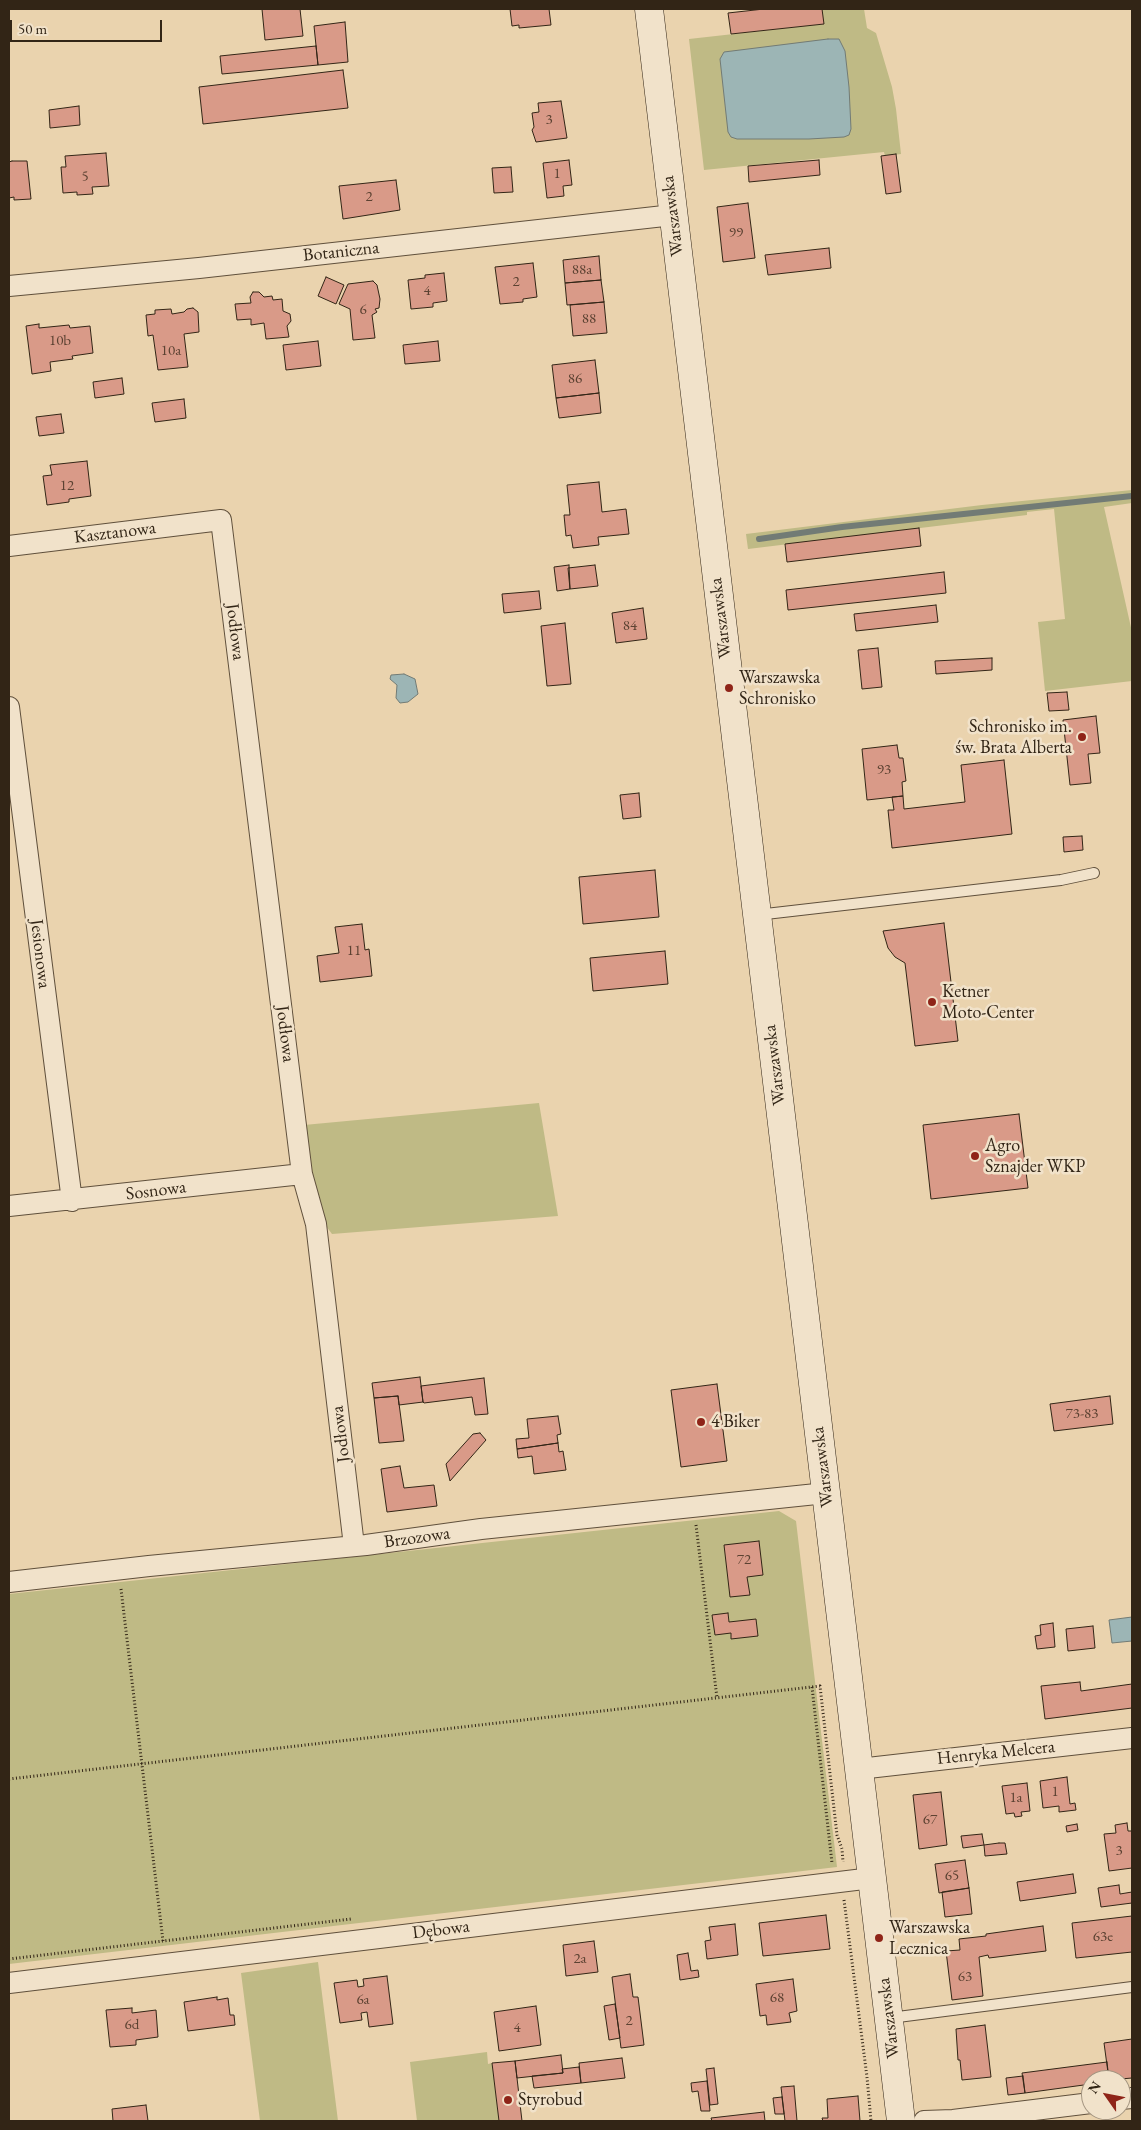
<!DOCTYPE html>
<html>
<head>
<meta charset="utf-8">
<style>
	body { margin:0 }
	#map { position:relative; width:1141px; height:2130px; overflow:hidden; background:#ead3ae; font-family:"EB Garamond",serif }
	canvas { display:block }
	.frame { position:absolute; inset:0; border:10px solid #322516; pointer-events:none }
	.north { position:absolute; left:1081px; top:2070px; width:50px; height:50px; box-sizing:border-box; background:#f1e2ca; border:1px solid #a59682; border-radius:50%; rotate:303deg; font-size:14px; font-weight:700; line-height:20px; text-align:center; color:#322516 }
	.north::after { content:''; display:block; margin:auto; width:18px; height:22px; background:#8f2418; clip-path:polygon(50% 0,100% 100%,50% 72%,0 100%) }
	.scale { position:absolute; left:10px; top:20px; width:152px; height:22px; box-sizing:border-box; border:2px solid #322516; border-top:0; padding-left:6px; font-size:15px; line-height:18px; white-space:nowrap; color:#322516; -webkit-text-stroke:4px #f1e2ca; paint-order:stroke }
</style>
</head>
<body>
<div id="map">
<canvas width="1141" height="2130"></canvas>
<div class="frame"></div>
<div class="north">N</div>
<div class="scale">50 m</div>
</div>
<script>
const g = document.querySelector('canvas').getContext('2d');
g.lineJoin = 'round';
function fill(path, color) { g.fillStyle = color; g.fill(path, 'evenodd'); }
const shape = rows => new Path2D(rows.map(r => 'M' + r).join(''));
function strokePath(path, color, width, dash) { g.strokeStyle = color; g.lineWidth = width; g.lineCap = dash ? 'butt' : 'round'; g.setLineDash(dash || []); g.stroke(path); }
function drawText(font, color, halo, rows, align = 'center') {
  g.font = font + ' "EB Garamond",serif'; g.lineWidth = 5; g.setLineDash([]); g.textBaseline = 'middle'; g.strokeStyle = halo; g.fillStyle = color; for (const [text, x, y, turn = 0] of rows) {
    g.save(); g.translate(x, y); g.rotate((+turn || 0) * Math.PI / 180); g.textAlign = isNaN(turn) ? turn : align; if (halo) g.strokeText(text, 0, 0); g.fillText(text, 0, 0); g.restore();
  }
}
const green = shape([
	[822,9,864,9,867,28,876,33,892,87,896,109,901,154,885,156,884,152,704,170,689,39,823,24],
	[1132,490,1132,503,1104,507,1132,632,1132,681,1045,691,1038,622,1065,619,1054,509,1027,512,1027,515,748,549,746,534,982,505],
	[539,1103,558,1216,332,1234,317,1214,304,1125],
	[779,1511,796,1521,837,1867,9,1964,9,1594],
	[318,1962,338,2121,260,2121,241,1973],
	[487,2052,488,2064,492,2063,499,2121,417,2121,410,2062]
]);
const water = shape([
	[828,39,839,39,845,51,849,87,851,129,849,135,844,137,809,139,737,139,731,137,728,132,720,59,724,52,828,39],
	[404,674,415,679,418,694,408,702,400,703,396,698,397,685,390,679,391,675,404,674],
	[1132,1617,1132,1641,1112,1643,1109,1620,1132,1617]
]);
const stream = shape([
	[759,539,842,527,1132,496]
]);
const building = shape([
	[262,9,300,9,303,36,265,40,262,9],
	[510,9,549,9,551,25,519,28,519,25,512,26,510,9],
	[764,9,822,9,824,24,731,34,728,13,764,9],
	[345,22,348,62,318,65,314,26,345,22],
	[316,46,318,65,222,74,220,56,316,46],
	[343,70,348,108,203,124,199,87,343,70],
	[561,101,567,138,536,142,532,130,534,127,532,113,539,112,538,103,561,101],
	[79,106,80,125,50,128,49,110,79,106],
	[106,153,109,186,92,187,93,194,77,195,77,192,63,193,61,167,66,167,65,156,106,153],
	[896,154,901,192,886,194,881,156,896,154],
	[569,160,572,185,563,186,564,196,547,198,543,163,569,160],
	[819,160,820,175,749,182,748,166,819,160],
	[12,161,27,161,31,199,14,200,14,197,9,198,9,162,12,161],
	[511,167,513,192,494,193,492,168,511,167],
	[396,180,400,210,343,219,339,186,396,180],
	[748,203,755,258,723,262,717,207,748,203],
	[829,248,831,268,768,275,765,255,829,248],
	[599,256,601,280,565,283,563,260,599,256],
	[533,263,537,297,523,299,523,302,500,304,495,267,533,263],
	[444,273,447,301,433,303,433,307,411,309,408,280,425,278,425,275,444,273],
	[326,277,344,285,336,304,318,296,326,277],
	[601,280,604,302,567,305,565,283,601,280],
	[373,281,377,285,380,299,379,308,375,309,377,312,372,315,375,338,353,340,350,309,339,304,348,284,373,281],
	[253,292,259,292,264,297,272,296,273,300,282,299,283,311,290,314,291,321,287,326,289,337,266,339,264,323,251,325,251,319,237,320,235,304,251,303,250,297,253,292],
	[604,302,607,333,573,336,570,305,604,302],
	[193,308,198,312,199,332,184,334,188,367,158,370,153,335,148,336,146,315,155,314,155,310,171,309,172,314,184,312,187,309,193,308],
	[39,324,39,328,69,325,70,328,90,326,93,353,72,356,73,359,50,362,51,371,32,374,26,326,39,324],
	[318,341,321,366,286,370,283,345,318,341],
	[438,341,440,361,405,364,403,345,438,341],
	[595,360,599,393,556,398,552,365,595,360],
	[122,378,124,394,95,398,93,382,122,378],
	[599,393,601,413,559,418,556,398,599,393],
	[184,399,186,418,155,422,152,403,184,399],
	[61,414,64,433,39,436,36,417,61,414],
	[87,461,91,496,69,499,69,502,47,505,43,476,52,475,50,465,87,461],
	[599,482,602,512,626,509,629,534,598,537,599,545,573,548,571,535,566,536,564,515,570,515,567,485,599,482],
	[919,528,921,546,787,562,785,544,919,528],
	[569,565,570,589,557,591,554,567,569,565],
	[595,565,598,586,570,589,568,568,595,565],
	[944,572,946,593,788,610,786,590,944,572],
	[539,591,541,609,504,613,502,594,539,591],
	[936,605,938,622,856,631,854,614,936,605],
	[643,608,647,639,616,643,612,613,643,608],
	[565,623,571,684,547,686,541,626,565,623],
	[878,648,882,687,862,689,858,650,878,648],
	[992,658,992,670,936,674,935,661,992,658],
	[1067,692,1069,710,1049,711,1047,693,1067,692],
	[1096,716,1100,753,1088,754,1091,783,1070,785,1063,720,1096,716],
	[897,745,899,758,903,758,906,781,902,782,903,796,867,800,862,749,897,745],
	[1004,760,1012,834,892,848,888,810,894,810,892,797,903,796,904,809,965,802,961,765,1004,760],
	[639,793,641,817,623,819,620,795,639,793],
	[1082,836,1083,850,1064,852,1063,837,1082,836],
	[655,870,659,917,583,924,579,877,655,870],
	[944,923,958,1041,915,1046,905,963,895,957,888,948,883,931,944,923],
	[362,924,365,950,369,949,372,976,320,982,317,956,339,953,335,927,362,924],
	[665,951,668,984,593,991,590,958,665,951],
	[1019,1114,1028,1188,931,1199,923,1125,1019,1114],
	[420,1377,423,1402,399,1405,398,1396,374,1398,372,1383,420,1377],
	[484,1378,488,1414,475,1415,472,1397,424,1403,423,1402,421,1386,484,1378],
	[717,1384,727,1461,681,1467,671,1390,717,1384],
	[398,1396,404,1441,379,1443,374,1398,398,1396],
	[1110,1396,1113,1424,1054,1431,1050,1404,1110,1396],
	[558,1416,561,1434,557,1435,558,1443,517,1449,516,1439,529,1438,527,1419,558,1416],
	[480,1433,486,1440,450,1481,446,1464,473,1434,480,1433],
	[558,1443,559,1452,563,1451,566,1470,534,1474,532,1456,518,1458,517,1449,558,1443],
	[400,1466,404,1488,434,1485,437,1506,387,1512,381,1469,400,1466],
	[759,1541,763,1575,747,1577,750,1595,730,1597,724,1545,759,1541],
	[728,1613,729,1622,756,1619,758,1636,731,1639,731,1633,715,1635,712,1615,728,1613],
	[1053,1623,1055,1647,1037,1649,1035,1636,1041,1635,1040,1625,1053,1623],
	[1093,1626,1095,1648,1068,1651,1066,1629,1093,1626],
	[1080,1682,1081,1691,1132,1684,1132,1708,1045,1719,1041,1686,1080,1682],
	[1067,1777,1070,1804,1075,1803,1076,1810,1059,1812,1059,1806,1043,1808,1040,1781,1067,1777],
	[1027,1783,1030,1811,1021,1812,1022,1816,1015,1817,1014,1813,1006,1814,1002,1786,1027,1783],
	[941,1792,947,1845,919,1849,913,1795,941,1792],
	[1127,1823,1128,1831,1132,1831,1132,1868,1109,1871,1104,1834,1116,1833,1115,1825,1127,1823],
	[1077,1824,1078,1830,1067,1832,1066,1826,1077,1824],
	[982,1834,984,1845,963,1848,961,1836,982,1834],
	[999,1843,1005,1843,1007,1854,985,1856,984,1845,999,1843],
	[965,1860,969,1888,939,1893,935,1864,965,1860],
	[1073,1874,1076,1893,1020,1901,1017,1882,1073,1874],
	[1119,1885,1120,1894,1132,1892,1132,1903,1101,1907,1098,1888,1119,1885],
	[969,1888,972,1914,945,1917,942,1892,969,1888],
	[826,1915,830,1949,763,1956,759,1923,826,1915],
	[1132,1916,1132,1952,1076,1958,1072,1923,1132,1916],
	[735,1924,738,1955,707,1959,705,1941,711,1940,709,1927,735,1924],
	[1043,1926,1046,1951,989,1958,988,1955,979,1957,983,1996,952,2000,946,1951,960,1950,959,1939,986,1936,986,1934,1043,1926],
	[594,1941,598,1972,566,1976,563,1945,594,1941],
	[688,1953,691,1971,698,1970,699,1977,680,1980,677,1955,688,1953],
	[630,1974,633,1997,638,1997,644,2045,621,2048,612,1977,630,1974],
	[387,1976,393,2024,369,2027,367,2012,361,2013,362,2020,340,2023,334,1983,357,1980,358,1987,364,1986,363,1979,387,1976],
	[793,1979,797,2011,789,2013,791,2022,767,2025,766,2015,760,2016,756,1984,793,1979],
	[217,1997,217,2000,228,1998,230,2015,234,2015,235,2025,188,2031,184,2002,217,1997],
	[615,2004,620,2038,609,2040,604,2006,615,2004],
	[536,2006,541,2045,499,2051,494,2012,536,2006],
	[132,2008,132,2013,156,2010,158,2037,136,2040,136,2045,110,2047,106,2010,132,2008],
	[985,2025,991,2077,962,2080,960,2060,958,2060,956,2029,985,2025],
	[1132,2039,1132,2078,1109,2080,1104,2043,1132,2039],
	[561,2055,563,2073,517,2078,515,2061,561,2055],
	[622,2058,625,2078,581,2083,579,2063,622,2058],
	[515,2061,522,2121,499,2121,492,2063,515,2061],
	[1107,2062,1109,2080,1091,2080,1091,2084,1025,2093,1022,2073,1107,2062],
	[579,2067,581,2083,534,2088,532,2076,563,2073,562,2069,579,2067],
	[714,2068,718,2104,710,2105,706,2069,714,2068],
	[1023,2076,1025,2093,1008,2095,1006,2078,1023,2076],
	[707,2081,710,2111,701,2111,698,2091,692,2092,691,2083,707,2081],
	[794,2086,797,2121,785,2121,781,2087,794,2086],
	[858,2096,860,2121,823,2121,822,2118,828,2118,827,2099,858,2096],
	[782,2097,784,2114,775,2114,773,2098,782,2097],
	[146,2105,148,2121,113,2121,112,2109,146,2105],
	[764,2112,765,2121,712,2121,711,2118,764,2112]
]);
const path = shape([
	[696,1525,717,1698],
	[121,1589,163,1941],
	[812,1687,832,1863],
	[9,1779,820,1686,837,1835,842,1849,843,1862],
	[844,1900,867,2077,871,2121],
	[9,1959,351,1919]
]);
const lane = shape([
	[757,915,1061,880,1094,873],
	[890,2018,1132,1987]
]);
const street = shape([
	[9,286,199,268,673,215],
	[9,546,221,520,302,1174,316,1224,354,1546],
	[9,707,72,1201],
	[9,1206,302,1174],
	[9,1582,149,1566,366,1545,481,1529,826,1493],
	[859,1769,1132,1738],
	[9,1983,872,1878],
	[1121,2099,1132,2098],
	[924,2121,953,2120,1091,2103]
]);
const secondary = shape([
	[649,9,901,2121]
]);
const markers = [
	[729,688,5,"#8f2418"],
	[1082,737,5,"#8f2418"],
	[932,1002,5,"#8f2418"],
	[975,1156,5,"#8f2418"],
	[701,1422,5,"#8f2418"],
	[879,1938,5,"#8f2418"],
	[508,2100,5,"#8f2418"]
];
const numberNames = [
	["3",549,120],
	["1",557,174],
	["5",85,177],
	["2",369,197],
	["99",736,233],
	["88a",582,270],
	["2",516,282],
	["4",427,291],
	["6",363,310],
	["88",589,319],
	["10b",60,341],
	["10a",171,351],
	["86",575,379],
	["12",67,486],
	["84",630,626],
	["93",884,770],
	["11",354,951],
	["73-83",1082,1414],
	["72",744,1560],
	["1",1055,1792],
	["1a",1016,1798],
	["67",930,1820],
	["3",1119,1851],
	["65",952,1876],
	["63e",1103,1937],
	["2a",580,1959],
	["63",965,1977],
	["68",777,1998],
	["6a",363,2000],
	["2",629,2021],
	["6d",132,2025],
	["4",517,2028]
];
const streetNames = [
	["Warszawska",673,216,-97],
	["Botaniczna",341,252,-6],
	["Kasztanowa",115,533,-7],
	["Warszawska",721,618,-97],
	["Jodłowa",235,632,83],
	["Jesionowa",40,954,83],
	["Jodłowa",285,1034,83],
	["Warszawska",775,1065,-97],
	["Sosnowa",156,1191,-7],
	["Jodłowa",341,1434,-97],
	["Warszawska",823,1467,-97],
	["Brzozowa",417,1538,-8],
	["Henryka Melcera",996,1753,-6],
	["Dębowa",441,1930,-7],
	["Warszawska",889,2018,-97]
];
const poiNames = [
	["Warszawska",739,678],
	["Schronisko",739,699],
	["Schronisko im.",1072,727,"right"],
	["św. Brata Alberta",1072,748,"right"],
	["Ketner",942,992],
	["Moto-Center",942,1013],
	["Agro",985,1146],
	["Sznajder WKP",985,1167],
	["4 Biker",711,1422],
	["Warszawska",889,1928],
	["Lecznica",889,1949],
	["Styrobud",518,2100]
];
fill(green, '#bfba85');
fill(water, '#9cb5b5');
strokePath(water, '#727b75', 1);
strokePath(stream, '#727b75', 6);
fill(building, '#d99a88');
strokePath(building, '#322516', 1);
strokePath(lane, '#60503c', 12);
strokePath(street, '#60503c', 22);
strokePath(secondary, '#322516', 29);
strokePath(path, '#322516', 3, [1, 2.5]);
strokePath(lane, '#f1e2ca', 10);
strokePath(street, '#f1e2ca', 20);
strokePath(secondary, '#f1e2ca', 28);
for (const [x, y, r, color] of markers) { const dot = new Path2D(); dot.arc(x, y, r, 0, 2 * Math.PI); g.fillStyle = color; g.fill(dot); strokePath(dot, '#f1e2ca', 2); }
drawText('15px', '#5c4232', null, numberNames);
drawText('18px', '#322516', '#f1e2ca', streetNames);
drawText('18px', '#322516', '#f1e2ca', poiNames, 'left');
</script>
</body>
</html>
